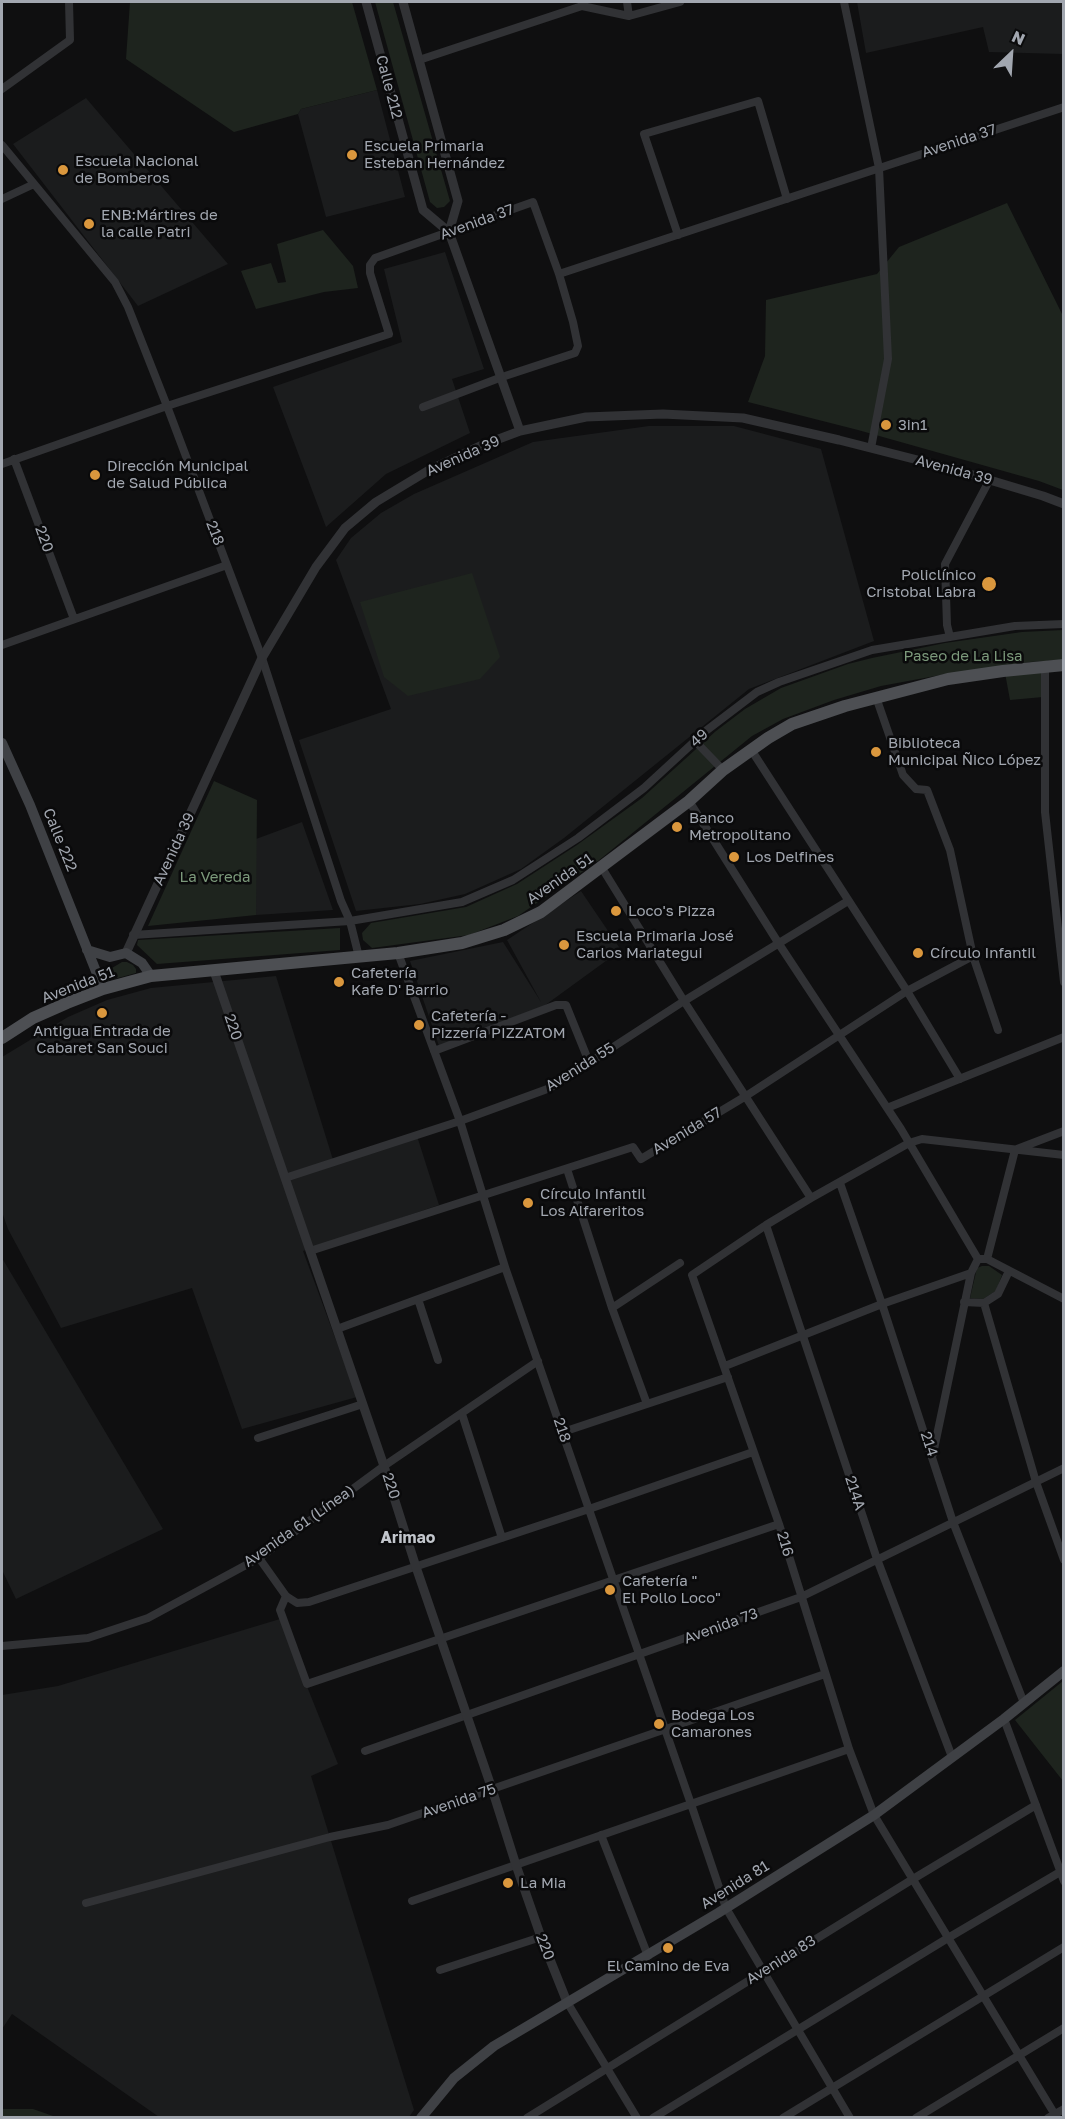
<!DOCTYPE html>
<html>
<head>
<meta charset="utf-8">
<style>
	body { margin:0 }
	#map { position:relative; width:1065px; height:2119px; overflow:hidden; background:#0f0f10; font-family:"Golos Text",sans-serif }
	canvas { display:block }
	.frame { position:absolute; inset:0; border:3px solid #a2a7b0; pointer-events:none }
	.north { position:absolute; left:981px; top:24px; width:60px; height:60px; -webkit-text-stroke:4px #0a0a0b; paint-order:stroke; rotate:25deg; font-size:16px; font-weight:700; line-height:24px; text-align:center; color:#a2a7b0 }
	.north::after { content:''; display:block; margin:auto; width:21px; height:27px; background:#a2a7b0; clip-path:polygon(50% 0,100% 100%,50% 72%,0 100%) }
</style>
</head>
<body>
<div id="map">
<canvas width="1065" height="2119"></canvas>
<div class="frame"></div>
<div class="north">N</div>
</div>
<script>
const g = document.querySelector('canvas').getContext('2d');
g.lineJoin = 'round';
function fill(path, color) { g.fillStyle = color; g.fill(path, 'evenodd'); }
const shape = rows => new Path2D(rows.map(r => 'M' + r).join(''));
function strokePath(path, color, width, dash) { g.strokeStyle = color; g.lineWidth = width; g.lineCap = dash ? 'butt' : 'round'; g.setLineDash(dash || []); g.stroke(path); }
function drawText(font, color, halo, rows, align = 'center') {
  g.font = font + ' "Golos Text",sans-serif'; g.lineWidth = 5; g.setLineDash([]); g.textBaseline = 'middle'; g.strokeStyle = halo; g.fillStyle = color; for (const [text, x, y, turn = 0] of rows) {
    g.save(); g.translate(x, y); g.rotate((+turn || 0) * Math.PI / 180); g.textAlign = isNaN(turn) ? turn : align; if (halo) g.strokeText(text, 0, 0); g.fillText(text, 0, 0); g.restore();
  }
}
const built = shape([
	[857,2,1063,2,1063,54,989,52,983,27,866,53],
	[377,90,405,197,326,217,298,114,301,109],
	[86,98,228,264,138,306,13,144],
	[445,252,484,369,452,379,470,433,386,474,326,527,273,387,402,342,384,269],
	[649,426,734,426,821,449,874,641,749,689,564,838,521,869,465,894,420,904,356,911,299,740,391,709,336,560,351,538,381,513,414,494,533,442],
	[302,822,333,910,256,915,256,839],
	[581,891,621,950,544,1006,439,1046,410,961,503,942,541,1002,507,940],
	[276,976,334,1163,417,1136,439,1205,303,1251,357,1397,242,1429,192,1288,61,1328,8,1229,2,1212,2,1057,68,1017,107,1000,151,988],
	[2,1258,163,1529,16,1599,2,1570],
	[280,1619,338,1764,311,1776,414,2110,409,2117,159,2117,12,2014,2,2029,2,1695,58,1686]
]);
const green = shape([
	[130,2,352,2,377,90,301,109,298,114,234,132,126,59],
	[375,2,393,2,450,201,444,207,437,208,430,202],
	[1007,203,1063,316,1063,490,1039,481,858,430,748,402,765,356,766,300,877,274,899,247],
	[323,230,353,266,358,288,324,292,256,309,241,271,271,263,278,283,286,282,277,244],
	[472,573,500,657,480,679,408,696,384,677,360,602],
	[1063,630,1063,660,1030,662,946,674,881,686,834,700,783,719,752,736,598,861,518,916,469,935,372,948,363,940,362,933,371,923,466,907,517,884,577,845,642,798,716,731,745,709,781,688,848,664,872,658,945,643,1022,632],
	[1041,671,1043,697,1010,700,1005,673],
	[214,781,257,800,256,915,148,926],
	[340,928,340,950,157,964,137,945,138,940],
	[122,962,127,962,133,965,136,969,136,973,107,981,106,978,107,971],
	[982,1266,989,1266,1002,1275,996,1291,983,1299,970,1298,977,1268],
	[1063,1681,1063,1781,1015,1720],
	[2,2109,33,2109,56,2117,2,2117]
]);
const minor = shape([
	[627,2,629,16],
	[844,2,879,168,888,359,871,448],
	[419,60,582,6,629,16,680,2],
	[2,89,70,40,69,2],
	[2,145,115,282,128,307,167,406,262,658,341,901,350,921,359,957],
	[2,199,34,184],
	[678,235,644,134,758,101,787,199],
	[559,274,1064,107],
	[14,459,74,619],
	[2,464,167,406,389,334,370,273,370,265,375,258,533,202,559,274,573,322,578,346,575,353,502,377,423,407],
	[950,637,947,625,945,564,990,479],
	[2,645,227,565],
	[1045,666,1045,812,1064,982],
	[876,697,903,775,916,789,927,790,950,850,973,956,998,1030],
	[695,741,723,770],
	[752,751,907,991,960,1079],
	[689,801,779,944,901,1129,978,1259],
	[602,868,684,1001,811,1198],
	[133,935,350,921,462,902,513,880,578,838,644,788,707,730,757,692,779,682,872,650,1015,626,1064,624],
	[398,953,460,1121,505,1267,691,1804,726,1908,850,2118],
	[434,1051,556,1005,566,1005,589,1062],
	[887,1108,1064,1037],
	[1017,1149,1064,1131],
	[567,1169,612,1308,647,1404],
	[285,1178,460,1121,550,1088,684,1001,848,901],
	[840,1183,882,1304,953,1522,1024,1703],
	[766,1225,877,1559,952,1757],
	[310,1251,633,1147,641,1159,746,1096,907,991,973,956],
	[987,1259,1015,1150],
	[418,1299,438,1360],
	[964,1302,984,1303,998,1294,1009,1271],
	[984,1303,1036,1482,1064,1560],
	[612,1308,680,1263],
	[337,1329,505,1267],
	[725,1366,882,1304,971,1273],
	[462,1414,502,1538],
	[563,1432,728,1377],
	[258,1438,363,1404],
	[933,1454,971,1273,978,1259,987,1259,1064,1299],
	[259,1558,286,1596,297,1603,309,1602,589,1509,753,1452],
	[286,1596,280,1610,307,1684,779,1524],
	[2,1646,88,1638,148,1618,259,1558,384,1466,538,1361],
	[1004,1719,1064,1881],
	[365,1751,801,1597,1064,1468],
	[601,1835,648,1956],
	[412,1901,849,1749],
	[86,1903,330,1837,388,1825,825,1674],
	[440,1970,541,1937],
	[567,2002,637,2118],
	[527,2118,913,1879,1036,1805],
	[653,2118,948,1938,1060,1872],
	[783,2118,1064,1947],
	[916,2118,1064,2028],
	[1048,2118,1064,2109],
	[1057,2118,874,1815,849,1749,779,1524,692,1275,766,1225,811,1198,909,1143,922,1139,1064,1155]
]);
const tertiary = shape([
	[366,2,423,210,449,232,520,431],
	[403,2,458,201,449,232],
	[126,953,262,658,316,567,345,528,376,502,429,470,480,446,520,431,586,417,663,414,743,418,839,440,953,469,1043,496,1064,504],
	[214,971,384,1466,416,1567,492,1789,516,1865,541,1937,567,2002]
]);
const secondary = shape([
	[2,743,30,805,103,989],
	[87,950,110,957,126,953,142,963,151,976],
	[421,2118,454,2078,494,2046,718,1913,874,1815,1004,1719,1064,1671]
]);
const primary = shape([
	[2,1038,33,1018,67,1003,103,989,151,976,398,953,462,943,504,930,541,912,689,801,723,770,768,738,792,724,845,706,948,679,1003,671,1064,665]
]);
const markers = [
	[352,155,6,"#da973d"],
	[63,170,6,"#da973d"],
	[89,224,6,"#da973d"],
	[886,425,6,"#da973d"],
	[95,475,6,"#da973d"],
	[989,584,8,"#da973d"],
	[876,752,6,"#da973d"],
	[677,827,6,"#da973d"],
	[734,857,6,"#da973d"],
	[616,911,6,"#da973d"],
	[564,945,6,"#da973d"],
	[918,953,6,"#da973d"],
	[339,982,6,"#da973d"],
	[102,1013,6,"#da973d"],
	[419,1025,6,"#da973d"],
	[528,1203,6,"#da973d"],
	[610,1590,6,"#da973d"],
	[659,1724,6,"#da973d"],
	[508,1883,6,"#da973d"],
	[668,1948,6,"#da973d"]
];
const streetNames = [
	["Calle 212",389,87,75],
	["Avenida 37",959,141,-18],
	["Avenida 37",477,222,-20],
	["Avenida 39",463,456,-24],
	["Avenida 39",954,470,15],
	["218",215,533,69],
	["220",44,539,70],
	["49",699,738,-42],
	["Calle 222",60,840,68],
	["Avenida 39",174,849,-65],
	["Avenida 51",560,879,-35],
	["Avenida 51",78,985,-21],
	["220",233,1027,71],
	["Avenida 55",580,1067,-32],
	["Avenida 57",687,1131,-31],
	["218",562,1430,71],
	["214",929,1444,72],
	["220",391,1486,72],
	["214A",855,1493,72],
	["Avenida 61 (Línea)",299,1526,-35],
	["216",785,1544,74],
	["Avenida 73",721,1626,-20],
	["Avenida 75",459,1801,-19],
	["Avenida 81",735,1885,-32],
	["220",545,1947,69],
	["Avenida 83",781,1960,-32]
];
const poiNames = [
	["Escuela Primaria",364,146],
	["Esteban Hernández",364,163],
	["Escuela Nacional",75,161],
	["de Bomberos",75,178],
	["ENB:Mártires de",101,215],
	["la calle Patri",101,232],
	["3in1",898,425],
	["Dirección Municipal",107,466],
	["de Salud Pública",107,483],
	["Policlínico",976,575,"right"],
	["Cristobal Labra",976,592,"right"],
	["Biblioteca",888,743],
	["Municipal Ñico López",888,760],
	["Banco",689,818],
	["Metropolitano",689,835],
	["Los Delfines",746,857],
	["Loco's Pizza",628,911],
	["Escuela Primaria José",576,936],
	["Carlos Mariategui",576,953],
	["Círculo Infantil",930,953],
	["Cafetería",351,973],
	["Kafe D' Barrio",351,990],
	["Cafetería -",431,1016],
	["Pizzería PIZZATOM",431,1033],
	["Antigua Entrada de",102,1031,"center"],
	["Cabaret San Souci",102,1048,"center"],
	["Círculo Infantil",540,1194],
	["Los Alfareritos",540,1211],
	["Cafetería \"",622,1581],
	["El Pollo Loco\"",622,1598],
	["Bodega Los",671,1715],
	["Camarones",671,1732],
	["La Mia",520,1883],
	["El Camino de Eva",668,1966,"center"]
];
const parkNames = [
	["Paseo de La Lisa",963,656],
	["La Vereda",215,877]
];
const neighbourhoodNames = [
	["Arimao",408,1538]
];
fill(built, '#1b1c1d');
fill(green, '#1e241e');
strokePath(minor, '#313235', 8);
strokePath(tertiary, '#313235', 9);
strokePath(secondary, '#3f4145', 10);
strokePath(primary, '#4d4f53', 12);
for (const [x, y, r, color] of markers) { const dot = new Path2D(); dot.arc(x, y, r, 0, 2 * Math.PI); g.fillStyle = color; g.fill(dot); strokePath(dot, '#0a0a0b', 2); }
drawText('15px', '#a2a7b0', '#0a0a0b', streetNames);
drawText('15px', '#a2a7b0', '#0a0a0b', poiNames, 'left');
drawText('15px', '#7c997b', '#0a0a0b', parkNames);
drawText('bold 16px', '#c2c6cc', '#0a0a0b', neighbourhoodNames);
</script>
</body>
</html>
